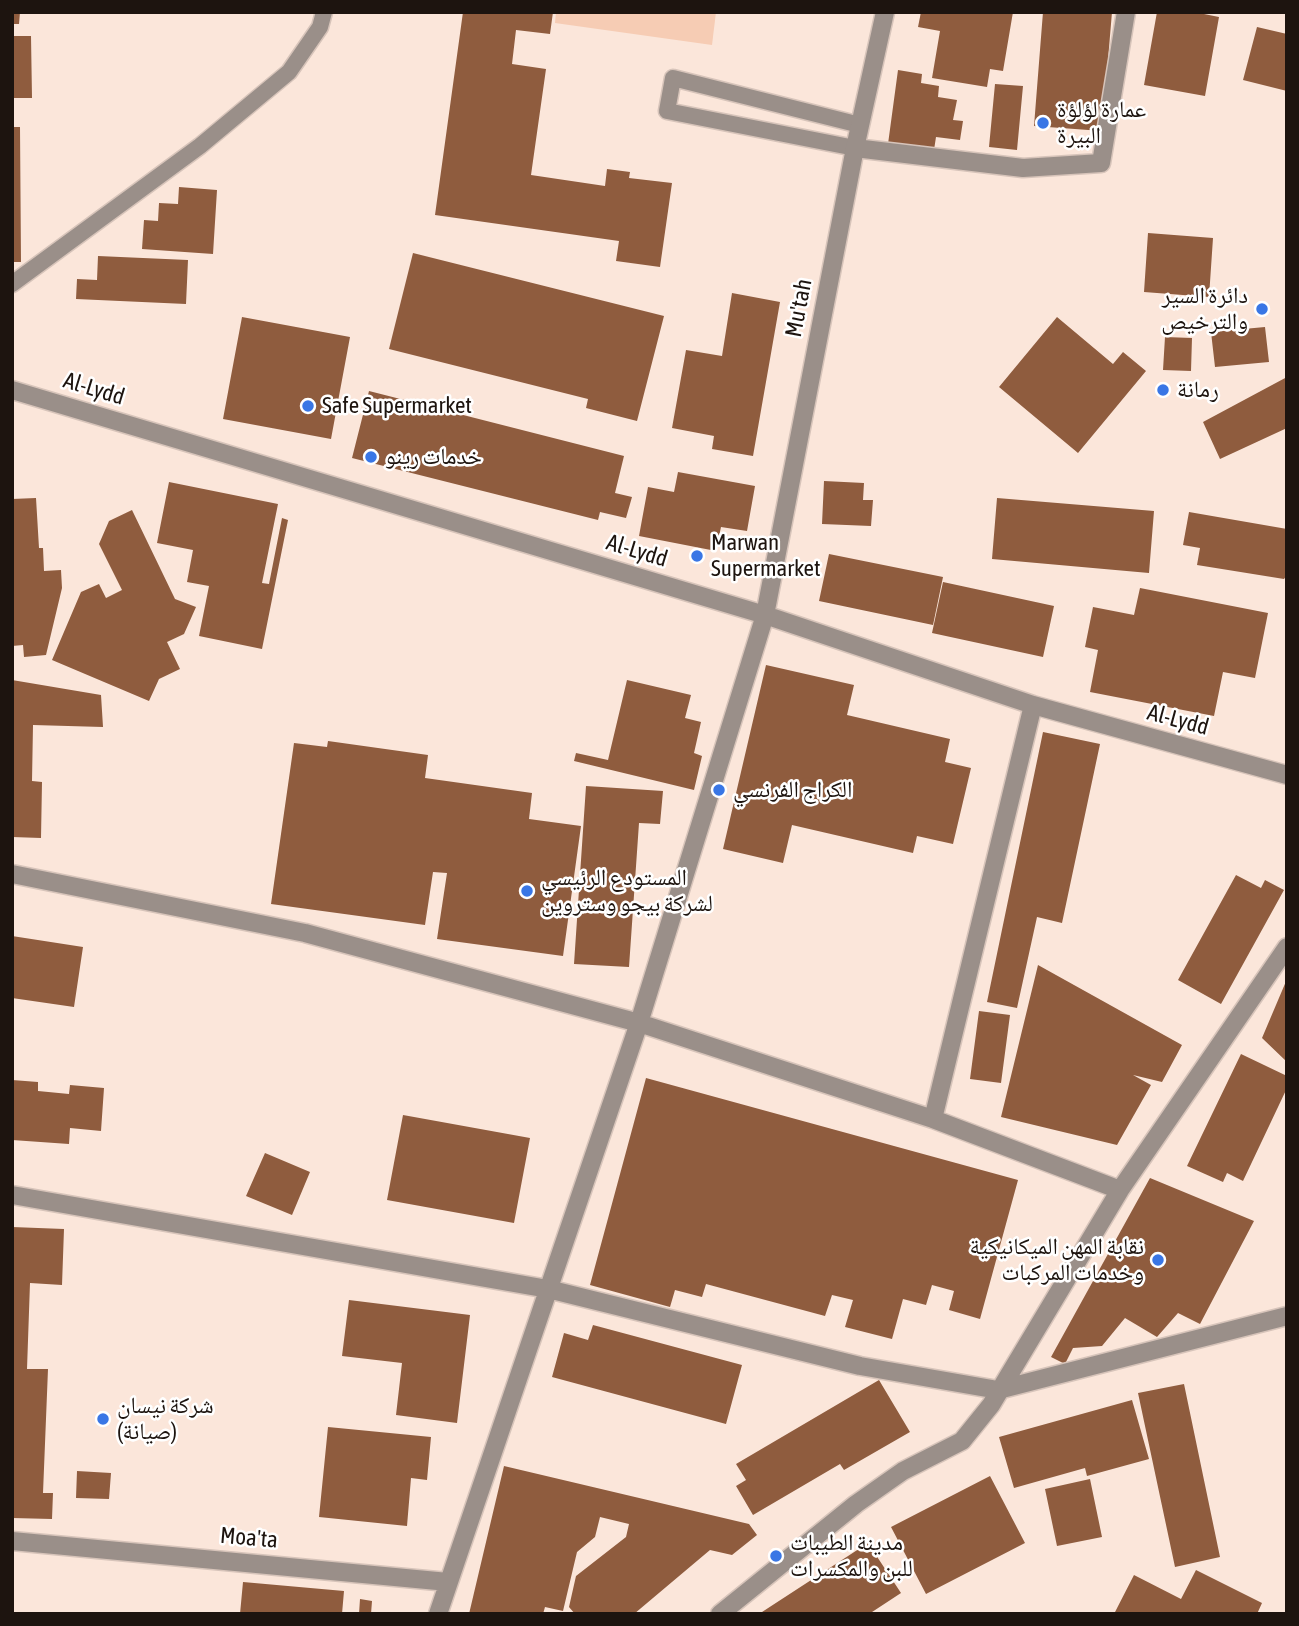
<!DOCTYPE html>
<html>
<head>
<meta charset="utf-8">
<style>
	body { margin:0 }
	#map { position:relative; width:1299px; height:1626px; overflow:hidden; background:#fbe6da; font-family:"Asap Condensed",sans-serif }
	canvas { display:block }
	.frame { position:absolute; inset:0; border:14px solid #1d140f; pointer-events:none }
</style>
</head>
<body>
<div id="map">
<canvas width="1299" height="1626"></canvas>
<div class="frame"></div>
</div>
<script>
const g = document.querySelector('canvas').getContext('2d');
g.lineJoin = 'round';
function fill(path, color) { g.fillStyle = color; g.fill(path, 'evenodd'); }
const shape = rows => new Path2D(rows.map(r => 'M' + r).join(''));
function strokePath(path, color, width, dash) { g.strokeStyle = color; g.lineWidth = width; g.lineCap = dash ? 'butt' : 'round'; g.setLineDash(dash || []); g.stroke(path); }
function drawText(font, color, halo, rows, align = 'center') {
  g.font = font + ' "Asap Condensed","Noto Naskh Arabic",sans-serif'; g.lineWidth = 5; g.setLineDash([]); g.textBaseline = 'middle'; g.strokeStyle = halo; g.fillStyle = color; for (const [text, x, y, turn = 0] of rows) {
    g.save(); g.translate(x, y); g.rotate((+turn || 0) * Math.PI / 180); g.textAlign = isNaN(turn) ? turn : align; if (halo) g.strokeText(text, 0, 0); g.fillText(text, 0, 0); g.restore();
  }
}
const green = shape([
	[556,12,716,12,712,45,555,23]
]);
const building = shape([
	[12,12,20,12,19,24,12,24],
	[463,12,553,12,550,34,516,30,512,64,546,69,531,175,605,186,607,169,630,172,629,178,672,183,660,267,616,261,619,241,435,215],
	[921,12,1013,12,1003,71,990,69,987,87,932,78,940,31,918,27],
	[1043,12,1112,12,1102,131,1034,126],
	[1157,12,1194,12,1219,17,1205,96,1144,85],
	[1257,27,1287,34,1287,91,1243,80],
	[12,36,31,36,32,98,12,98],
	[898,70,922,74,921,83,939,86,938,97,957,100,953,120,963,121,960,140,936,137,934,150,888,144],
	[995,84,1023,86,1017,150,989,147],
	[12,127,20,127,21,262,12,262],
	[179,187,217,190,213,254,142,249,144,220,158,221,159,203,178,204],
	[1148,233,1213,238,1209,297,1144,292],
	[413,253,664,316,637,421,586,408,588,399,389,349],
	[98,256,188,260,186,304,76,299,77,279,97,280],
	[732,293,780,302,753,456,712,449,714,436,672,428,686,350,722,356],
	[242,317,350,337,331,439,223,419],
	[1057,317,1113,364,1123,352,1146,371,1078,453,999,387],
	[1265,327,1269,362,1215,367,1211,332],
	[1165,337,1192,338,1191,371,1163,370],
	[1287,377,1287,428,1220,459,1203,422],
	[369,391,624,456,615,493,632,497,626,518,600,512,598,520,352,458],
	[678,472,755,486,747,531,721,527,716,551,639,536,648,487,674,492],
	[824,481,864,483,863,500,873,500,871,526,822,524],
	[169,482,278,504,262,583,269,584,282,518,288,520,262,649,199,636,209,586,187,582,193,550,157,543],
	[36,498,39,548,43,548,44,571,61,570,62,588,46,655,24,657,23,645,12,646,12,499],
	[997,498,1154,511,1149,573,992,559],
	[132,510,175,599,196,607,184,634,167,642,180,669,159,679,149,701,52,660,81,592,99,584,106,598,122,590,99,544,109,521],
	[1189,512,1287,529,1287,575,1284,579,1197,565,1200,548,1183,545],
	[829,554,943,577,933,625,819,601],
	[943,582,1054,606,1043,657,932,633],
	[1140,588,1268,613,1255,678,1223,672,1214,716,1090,692,1098,650,1085,647,1093,607,1134,615],
	[766,665,854,685,847,715,950,739,945,762,971,768,953,844,917,836,913,853,792,825,783,863,723,849],
	[12,680,101,695,103,727,33,725,32,781,42,782,41,838,12,837],
	[627,680,691,695,685,718,701,722,694,753,702,756,694,790,574,761,576,753,608,760],
	[1043,732,1100,744,1062,923,1037,917,1017,1008,987,1002],
	[328,741,428,755,425,778,532,793,529,819,581,826,563,956,437,939,447,873,433,872,425,925,271,904,294,743,327,747],
	[586,786,663,791,660,824,639,823,629,967,574,964],
	[1236,875,1261,888,1265,880,1284,890,1221,1004,1178,980],
	[12,936,83,947,74,1007,12,998],
	[1038,965,1182,1045,1162,1082,1133,1075,1151,1085,1117,1145,1001,1117],
	[1287,979,1287,1062,1262,1038],
	[979,1011,1010,1015,1001,1083,970,1079],
	[1241,1054,1287,1076,1287,1088,1243,1181,1227,1173,1223,1182,1187,1166],
	[646,1078,1018,1180,980,1319,949,1310,954,1291,932,1285,926,1305,903,1299,892,1339,845,1327,853,1300,832,1295,825,1316,706,1284,702,1297,675,1290,670,1307,590,1285],
	[12,1080,38,1082,38,1091,69,1094,70,1085,104,1088,101,1131,70,1128,69,1144,12,1140],
	[403,1115,530,1138,514,1223,387,1200],
	[265,1153,310,1172,292,1215,246,1196],
	[1150,1178,1254,1221,1200,1324,1178,1313,1157,1337,1125,1318,1102,1346,1073,1348,1065,1364,1051,1357],
	[12,1227,64,1229,62,1285,30,1283,27,1369,48,1369,43,1493,53,1493,52,1519,12,1518],
	[349,1300,470,1315,457,1423,396,1415,402,1363,342,1356],
	[593,1325,742,1365,726,1424,552,1377,564,1333,588,1340],
	[879,1380,910,1432,844,1470,840,1464,753,1515,736,1486,746,1480,736,1464],
	[1184,1384,1220,1557,1175,1567,1138,1393],
	[1132,1400,1149,1459,1087,1476,1085,1468,1014,1488,999,1437],
	[328,1427,431,1437,427,1480,411,1478,407,1526,319,1517],
	[504,1466,749,1524,757,1535,732,1555,710,1550,634,1614,575,1614,569,1607,576,1576,626,1537,629,1524,600,1517,595,1537,577,1552,563,1611,545,1607,543,1614,469,1614],
	[77,1471,111,1473,109,1499,76,1498],
	[990,1476,1025,1543,926,1594,891,1527],
	[1090,1479,1102,1537,1057,1546,1045,1489],
	[868,1543,901,1593,869,1614,764,1614,762,1612],
	[1196,1570,1262,1603,1257,1614,1114,1614,1134,1575,1181,1599],
	[243,1582,344,1591,342,1614,240,1614],
	[360,1599,372,1601,371,1614,359,1614]
]);
const lane = shape([
	[855,148,667,111,673,78,860,125],
	[12,284,200,146,289,72,320,27,324,12]
]);
const street = shape([
	[855,148,1023,168,1101,163,1126,12],
	[12,390,765,615,1033,705,1287,775],
	[12,874,305,933,639,1023,933,1119,1120,1190],
	[933,1119,1033,705],
	[12,1195,548,1289,860,1366,998,1390,1287,1316],
	[12,1541,448,1582],
	[438,1614,639,1023,765,615,855,148,885,12],
	[720,1614,856,1504,903,1471,962,1441,991,1405,1120,1190,1287,947]
]);
const markers = [
	[1043,123,7,"#3976e5"],
	[1262,309,7,"#3976e5"],
	[1163,390,7,"#3976e5"],
	[308,406,7,"#3976e5"],
	[371,457,7,"#3976e5"],
	[697,556,7,"#3976e5"],
	[719,790,7,"#3976e5"],
	[527,891,7,"#3976e5"],
	[1158,1260,7,"#3976e5"],
	[103,1419,7,"#3976e5"],
	[776,1556,7,"#3976e5"]
];
const poiNames = [
	["عمارة لؤلؤة",1057,110],
	["البيرة",1057,136],
	["دائرة السير",1248,296,"right"],
	["والترخيص",1248,322,"right"],
	["رمانة",1177,390],
	["Safe Supermarket",322,406],
	["خدمات رينو",385,457],
	["Marwan",711,543],
	["Supermarket",711,569],
	["الكراج الفرنسي",733,790],
	["المستودع الرئيسي",541,878],
	["لشركة بيجو وستروين",541,904],
	["نقابة المهن الميكانيكية",1144,1247,"right"],
	["وخدمات المركبات",1144,1273,"right"],
	["شركة نيسان",117,1406],
	["(صيانة)",117,1432],
	["مدينة الطيبات",790,1543],
	["للبن والمكسرات",790,1569]
];
const streetNames = [
	["Mu'tah",799,308,-79],
	["Al-Lydd",94,389,17],
	["Al-Lydd",637,551,17],
	["Al-Lydd",1178,720,15],
	["Moa'ta",249,1538,5]
];
fill(green, '#f6ccb4');
fill(building, '#8f5c3e');
strokePath(lane, '#d7c4ba', 19);
strokePath(street, '#d7c4ba', 21);
strokePath(lane, '#9a8f89', 16);
strokePath(street, '#9a8f89', 18);
for (const [x, y, r, color] of markers) { const dot = new Path2D(); dot.arc(x, y, r, 0, 2 * Math.PI); g.fillStyle = color; g.fill(dot); strokePath(dot, '#fff', 2.5); }
drawText('23px', '#1d140f', '#fff', poiNames, 'left');
drawText('23px', '#1d140f', '#fff', streetNames);
</script>
</body>
</html>
